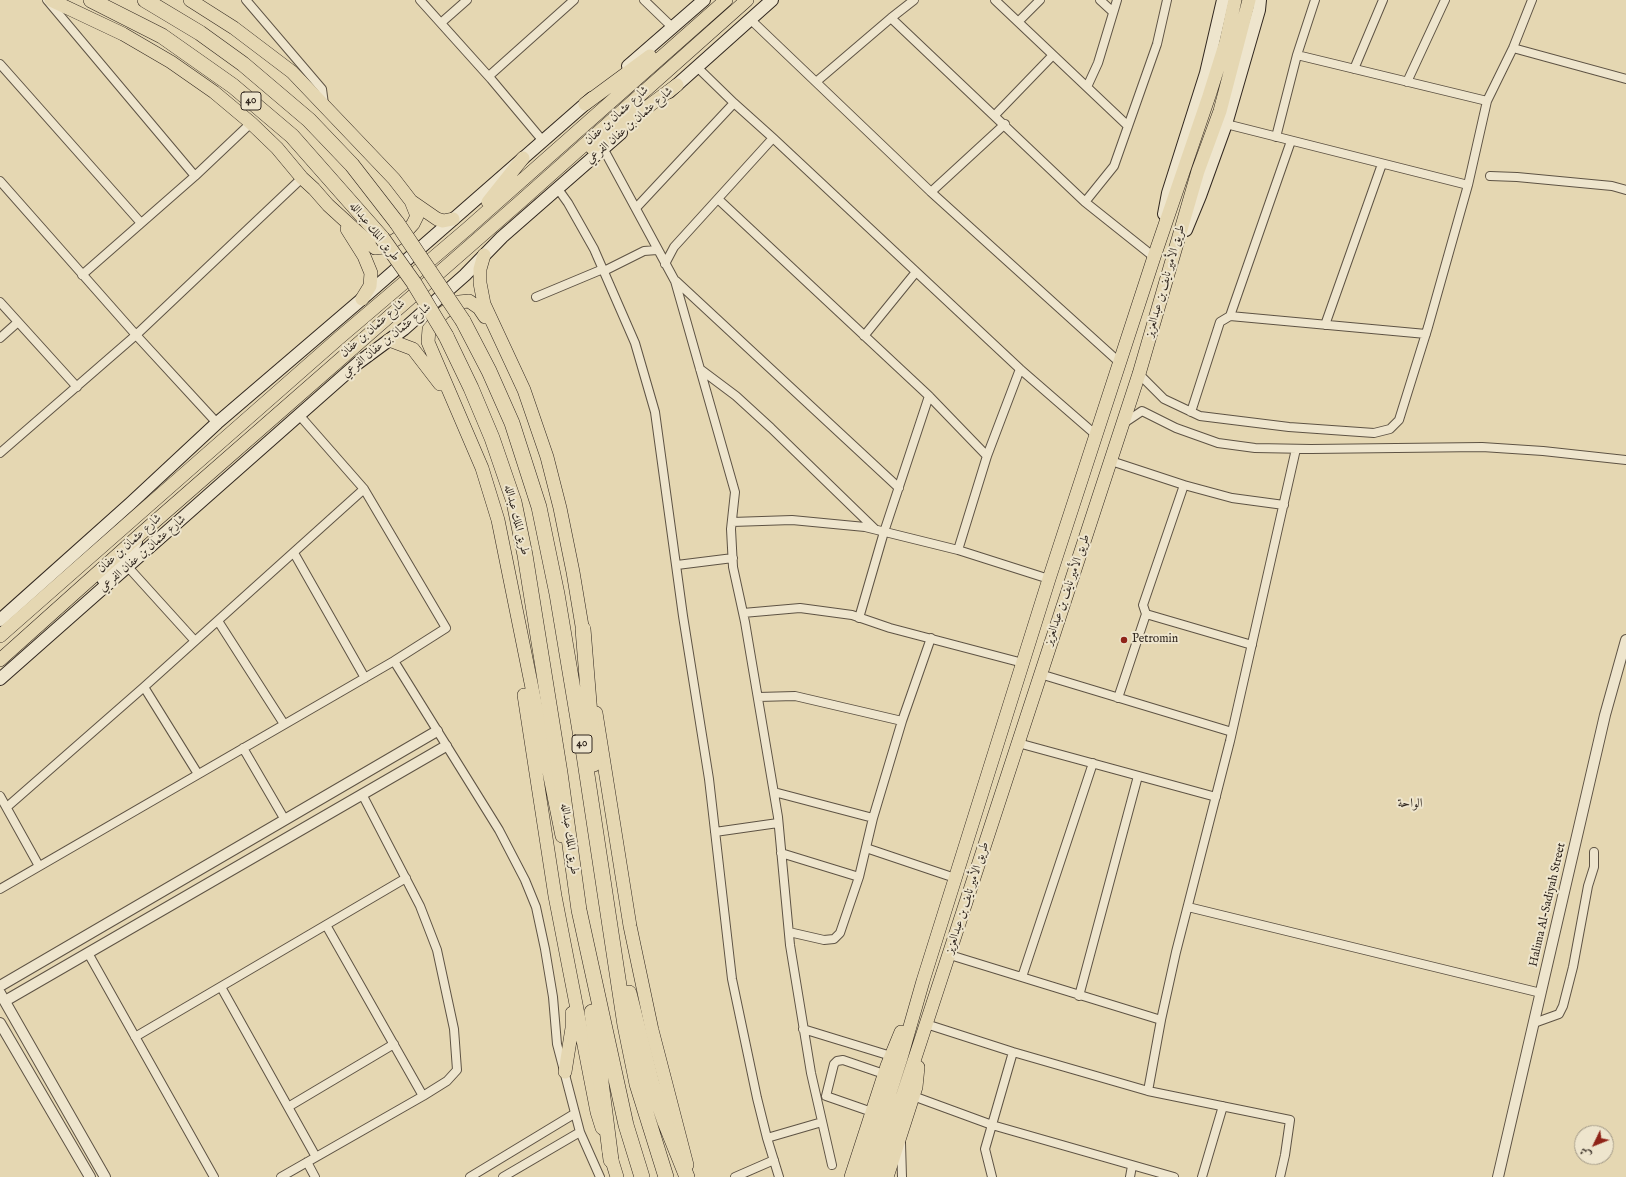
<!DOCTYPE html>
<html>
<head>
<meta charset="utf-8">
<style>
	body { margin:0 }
	#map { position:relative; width:1626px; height:1177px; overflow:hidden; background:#e5d7b2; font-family:"IM FELL English",Amiri,serif }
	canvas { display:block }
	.north { position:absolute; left:1574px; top:1125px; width:40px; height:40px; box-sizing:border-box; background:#eee5cd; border:1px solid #a29987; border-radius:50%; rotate:227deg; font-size:11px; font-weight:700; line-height:16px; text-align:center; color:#31271f }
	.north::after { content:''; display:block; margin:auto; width:14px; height:18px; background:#8f2418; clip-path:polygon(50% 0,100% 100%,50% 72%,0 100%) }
</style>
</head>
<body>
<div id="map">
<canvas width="1626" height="1177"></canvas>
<div class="north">ش</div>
</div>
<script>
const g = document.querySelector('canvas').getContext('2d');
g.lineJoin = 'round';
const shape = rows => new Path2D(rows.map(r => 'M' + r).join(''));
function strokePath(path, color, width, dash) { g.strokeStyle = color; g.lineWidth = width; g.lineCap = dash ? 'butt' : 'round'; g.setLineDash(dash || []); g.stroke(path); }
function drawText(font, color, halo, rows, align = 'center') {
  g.font = font + ' "IM FELL English",Amiri,serif'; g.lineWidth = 4; g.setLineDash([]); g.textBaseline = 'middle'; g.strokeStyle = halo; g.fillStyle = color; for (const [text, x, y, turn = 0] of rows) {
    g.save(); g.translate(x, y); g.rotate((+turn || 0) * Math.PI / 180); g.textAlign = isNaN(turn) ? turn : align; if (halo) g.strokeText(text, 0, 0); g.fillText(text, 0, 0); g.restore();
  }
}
const minor = shape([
	[47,0,195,176],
	[246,0,322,89,324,104],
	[420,0,491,79,543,141],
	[644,0,672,27],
	[995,0,1128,126],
	[1100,0,1113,12],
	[891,18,1085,202,1154,257],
	[751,20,931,192,1119,362],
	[442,22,467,0],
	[1018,22,1040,0],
	[1513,48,1626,79],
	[1297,55,1487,101],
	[0,64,141,223],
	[697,67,734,103,773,138,1020,369,1096,435],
	[1354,69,1383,0],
	[489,76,574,0],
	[816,82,891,18,914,0],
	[1407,82,1445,0],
	[1087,87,1098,63,1117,0],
	[995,115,1053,55],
	[1226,124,1468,185],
	[1276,137,1297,55,1315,0],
	[603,148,675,281,735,492,731,529,733,567,745,622,778,817,790,945,811,1073,832,1165],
	[1490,176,1517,177,1612,186,1626,190],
	[0,181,136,335,217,423],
	[558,189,568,203,594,249,635,343,655,412,683,616,709,779,732,979,757,1098,767,1138,779,1177],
	[931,192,1005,124],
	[718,199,929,396,987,456],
	[1085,202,1114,166,1157,44,1167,0],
	[636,208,734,103],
	[665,264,674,247,773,138],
	[604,271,644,251,657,250],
	[82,275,195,176,251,123],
	[676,281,899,488],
	[536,297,603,269],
	[0,302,77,387],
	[1230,316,1291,141],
	[1325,325,1382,164],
	[864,336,916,272],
	[0,338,18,322],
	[700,369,736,396,771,428,875,529],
	[1139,374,1164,399,1200,416,1289,427,1374,433,1390,429,1399,420,1428,327,1468,185,1487,101,1513,48,1532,0],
	[1191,412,1220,322,1230,316,1426,334],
	[1124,423,1142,411,1176,428,1218,443,1255,448,1311,449,1482,447,1543,451,1626,460],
	[0,453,136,335,302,178],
	[1111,461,1184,485,1232,498,1284,505],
	[732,522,792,520,865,527,958,550,1049,579],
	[958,550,987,456,1020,369],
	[294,553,365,678],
	[677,565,733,558],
	[128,567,195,641],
	[743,613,800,608,852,615,890,628,1023,663],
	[1146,614,1252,645],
	[859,618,884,532,929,396],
	[218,621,284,724],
	[394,661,499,830,525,880,536,907,545,949,553,997,557,1044,580,1132],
	[1040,674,1232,732],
	[144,687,198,774],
	[758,697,795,696,902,721],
	[1118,698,1146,614,1143,605,1184,485],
	[1018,743,1216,797],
	[243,748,285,820],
	[774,792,873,818],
	[0,796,39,866],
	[7,807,144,687,364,489],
	[715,832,778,823],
	[866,848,955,878],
	[781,853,859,877],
	[0,889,394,661,446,628,364,489,300,416],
	[1188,907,1541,993],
	[326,925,423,1096],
	[789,932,824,940,834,939,840,933,859,877,873,818,902,721,931,638],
	[88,953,214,1177],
	[950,955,1161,1020],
	[1022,977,1093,763],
	[221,987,316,1157],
	[1079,996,1138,776],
	[1534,1023,1559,1014,1563,1006,1573,967,1588,886,1594,867,1594,852],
	[926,1024,1013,1052,1148,1091,1290,1120,1285,1155,1280,1177],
	[803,1029,891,1056],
	[135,1037,406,878],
	[1148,1091,1161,1020,1176,952,1230,741,1296,449],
	[913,1096,992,1125,1174,1177],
	[288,1107,394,1044],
	[872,1112,826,1096,834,1064,837,1061,843,1060,884,1074],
	[767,1138,822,1122],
	[901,1143,902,1177],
	[307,1162,315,1177],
	[281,1177,423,1096,447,1081,457,1070,454,1029,437,950,420,906,362,794],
	[470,1177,574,1114],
	[503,1177,580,1132,600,1177],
	[735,1177,774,1160],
	[992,1177,985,1149,1013,1052],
	[1130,1177,1132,1166],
	[1202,1177,1223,1106]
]);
const tertiary = shape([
	[0,986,437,731],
	[0,993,105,1177],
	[5,1001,446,746],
	[0,1023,90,1177],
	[1498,1177,1605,715,1626,640]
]);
const secondary = shape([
	[628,66,704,0],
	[669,92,772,0],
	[1164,214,1168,193,1206,73,1223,0],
	[1186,230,1200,196,1226,124,1259,10,1260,0],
	[103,579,128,554,136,542],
	[0,620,131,503,217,423,362,299,592,98],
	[0,679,358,363,404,329,465,275,502,237,621,133]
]);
const primary = shape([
	[51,0,123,34,171,62,214,92,251,123,277,148,302,178,314,189,328,205,375,248,384,247,403,235,413,224,417,216,411,201,394,179,292,72,234,28,190,0],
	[585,104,650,56],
	[592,148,677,85],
	[411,201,437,219,443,221,453,219],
	[488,202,523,158],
	[347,229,364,256,371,273,370,286,362,299],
	[484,255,480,269,480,283,484,304,524,390,547,457,560,508,573,572,584,638],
	[485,317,479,308,469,301,459,302,443,313,429,329,428,342,482,468,498,520,562,836],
	[389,340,413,349,440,384],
	[0,636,339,338,467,229,726,0],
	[0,660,144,531,520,202,747,0],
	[524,695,555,896,597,1112,602,1128],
	[596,713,630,926,652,1030,687,1165],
	[565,1072,572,1028,572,1013],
	[609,1151,617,1177],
	[851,1177,887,1066,901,1032],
	[863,1177,901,1058,923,981,1049,579,1154,257,1209,96,1226,42,1235,0],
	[876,1177,1139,374,1198,171,1220,111,1249,0],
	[887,1177,916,1087,918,1067]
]);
const motorway = shape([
	[91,0,162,36,233,86,292,136,382,238],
	[145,0,200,33,243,64,309,120,352,165,397,223],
	[463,321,489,371,512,423,539,507,557,594,584,755,625,1025,637,1084,666,1177],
	[446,336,471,388,492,438,514,502,525,555,560,773,579,910,626,1125,642,1177],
	[583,629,594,764],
	[629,993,652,1084,665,1122,687,1177],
	[592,1012,611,1160]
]);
const motorwayBridge = shape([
	[397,223,463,321],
	[382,238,414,283,446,336]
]);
const markers = [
	[1124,640,4,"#8f2418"]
];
const shields = [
	[251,101,20],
	[582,744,20]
];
const shieldNames = [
	["40",251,101],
	["40",582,744]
];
const streetNames = [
	["شارع عثمان بن عفان",617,116,-42],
	["شارع عثمان بن عفان الفرعي",630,126,-41],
	["طريق الملك عبدالله",374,232,51],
	["طريق الأمير نايف بن عبدالعزيز",1166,281,-74],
	["شارع عثمان بن عفان",373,329,-41],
	["شارع عثمان بن عفان الفرعي",387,341,-39],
	["طريق الملك عبدالله",516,520,76],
	["شارع عثمان بن عفان",130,544,-42],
	["شارع عثمان بن عفان الفرعي",143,554,-41],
	["طريق الأمير نايف بن عبدالعزيز",1068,590,-71],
	["طريق الملك عبدالله",569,839,82],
	["طريق الأمير نايف بن عبدالعزيز",968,898,-72],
	["Halima Al-Sadiyah Street",1548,905,-77]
];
const poiNames = [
	["Petromin",1132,640]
];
const neighbourhoodNames = [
	["الواحة",1410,804]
];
strokePath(minor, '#5e5344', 10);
strokePath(tertiary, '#5e5344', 12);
strokePath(secondary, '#31271f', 14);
strokePath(primary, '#31271f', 14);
strokePath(motorway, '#31271f', 16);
strokePath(minor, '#eee5cd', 8);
strokePath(tertiary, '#eee5cd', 10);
strokePath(secondary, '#eee5cd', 12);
strokePath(primary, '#e5d7b2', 13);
strokePath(motorway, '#e5d7b2', 15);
strokePath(motorwayBridge, '#31271f', 16, []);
strokePath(motorwayBridge, '#e5d7b2', 15);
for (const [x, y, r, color] of markers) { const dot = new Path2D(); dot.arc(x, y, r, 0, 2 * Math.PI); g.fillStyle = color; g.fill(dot); strokePath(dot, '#eee5cd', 1.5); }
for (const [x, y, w] of shields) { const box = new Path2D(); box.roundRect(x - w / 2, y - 9, w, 18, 3); g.fillStyle = '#eee5cd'; g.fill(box); strokePath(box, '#31271f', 1); }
drawText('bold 11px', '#31271f', null, shieldNames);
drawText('12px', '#31271f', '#eee5cd', streetNames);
drawText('12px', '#31271f', '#eee5cd', poiNames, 'left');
drawText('13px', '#31271f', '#eee5cd', neighbourhoodNames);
</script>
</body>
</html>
